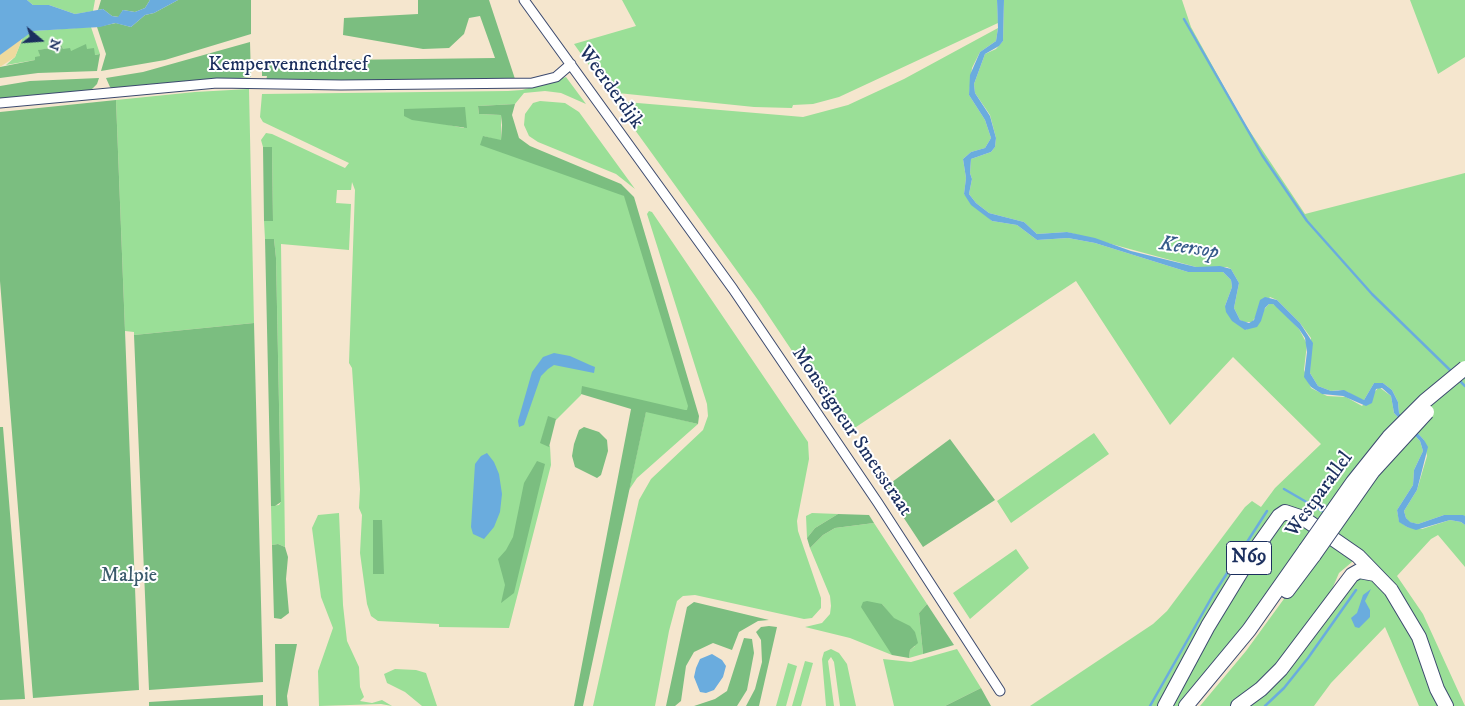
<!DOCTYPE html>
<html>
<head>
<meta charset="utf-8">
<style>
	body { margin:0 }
	#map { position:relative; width:1465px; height:706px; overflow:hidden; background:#f5e6ce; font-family:"IM FELL DW Pica",serif }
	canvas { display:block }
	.north { position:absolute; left:15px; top:15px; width:50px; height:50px; -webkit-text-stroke:4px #fff; paint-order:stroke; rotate:108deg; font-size:14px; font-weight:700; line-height:20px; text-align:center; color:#1b2f5e }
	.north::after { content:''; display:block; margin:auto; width:18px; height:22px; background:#1b2f5e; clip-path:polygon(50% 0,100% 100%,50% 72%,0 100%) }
</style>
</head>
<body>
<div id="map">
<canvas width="1465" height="706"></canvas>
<div class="north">N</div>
</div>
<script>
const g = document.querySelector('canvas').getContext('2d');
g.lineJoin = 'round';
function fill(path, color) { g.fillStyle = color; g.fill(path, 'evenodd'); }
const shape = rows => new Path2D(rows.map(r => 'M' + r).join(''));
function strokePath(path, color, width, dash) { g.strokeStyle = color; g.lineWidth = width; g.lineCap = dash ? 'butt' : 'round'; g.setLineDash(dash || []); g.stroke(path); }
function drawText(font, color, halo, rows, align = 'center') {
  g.font = font + ' "IM FELL DW Pica",serif'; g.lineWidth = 4; g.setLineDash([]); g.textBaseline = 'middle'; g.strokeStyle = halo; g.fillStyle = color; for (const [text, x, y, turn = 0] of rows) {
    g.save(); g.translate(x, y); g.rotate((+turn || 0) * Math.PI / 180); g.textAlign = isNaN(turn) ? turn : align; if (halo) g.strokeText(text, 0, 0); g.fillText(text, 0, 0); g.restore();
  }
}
const green = shape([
	[27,0,95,0,93,11,75,14,49,5,33,5],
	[622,0,997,0,998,23,839,97,813,104,793,105,792,108,754,107,608,92,574,44,636,26],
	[1004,0,1182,0,1191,27,1243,121,1305,214,1465,173,1465,516,1444,515,1418,524,1409,522,1406,518,1404,511,1417,490,1427,456,1424,440,1399,413,1398,402,1392,390,1383,383,1374,383,1364,400,1357,399,1348,392,1339,390,1331,391,1318,386,1310,373,1311,338,1300,323,1277,300,1270,297,1252,322,1244,322,1240,320,1234,308,1239,283,1231,269,1227,267,1196,267,1067,232,1037,234,1024,222,989,213,976,203,969,194,972,179,970,173,971,159,991,152,995,147,996,138,990,115,975,93,974,84,985,54,996,49,1003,41],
	[1410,0,1465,0,1465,57,1438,74],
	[91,27,100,54,95,55,87,50,71,51,63,49,62,46,39,50,40,56,35,60,6,65,15,57,23,37,33,31],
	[998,28,996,41,980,52,972,68,969,95,985,120,991,138,985,148,971,152,963,159,966,178,964,194,992,221,1017,225,1037,240,1068,238,1095,243,1188,272,1223,272,1231,280,1232,287,1225,306,1246,330,1269,304,1273,304,1281,310,1299,329,1307,344,1304,370,1311,388,1327,396,1346,397,1362,406,1379,387,1391,396,1394,413,1420,441,1423,451,1414,470,1413,485,1397,510,1399,521,1407,527,1422,529,1450,520,1461,522,1465,525,1465,567,1438,535,1431,539,1397,576,1423,614,1465,706,1451,706,1404,599,1290,507,1162,706,1030,706,1153,624,1167,611,1245,507,1252,501,1261,507,1275,488,1321,444,1233,357,1170,425,1076,281,847,433,758,300,614,101,803,117,848,105,904,79],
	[566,77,586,104,561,93,545,91,524,93,515,104,478,106,479,114,501,115,501,141,483,136,625,196,690,408,687,412,583,388,581,395,556,420,548,418,541,442,550,446,551,465,509,628,439,627,439,624,378,621,371,616,367,604,360,553,362,515,359,508,360,489,352,368,349,363,355,190,352,182,351,190,337,190,336,203,351,204,349,250,281,244,285,547,278,544,272,545,271,506,279,505,281,502,276,258,274,239,265,239,264,221,273,221,272,147,263,147,261,140,266,133,272,134,345,168,349,163,263,122,260,117,262,94,508,91,522,90],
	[465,107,464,128,434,122],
	[249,89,254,323,134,335,134,332,125,331,116,100,195,92],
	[540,101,565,103,579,112,635,189,616,174,538,142,529,136,524,125,525,114,533,103],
	[649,211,652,212,808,442,809,459,797,521,798,531,821,598,821,608,812,618,804,619,695,595,683,596,677,601,669,631,655,706,593,706,639,500,651,479,703,430,708,416,707,404,647,214],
	[646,411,698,424,637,478,629,490],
	[1094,433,1109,454,1011,523,997,501],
	[339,513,343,605,347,641,359,667,360,687,364,697,360,701,372,703,382,700,392,706,381,704,319,706,318,671,333,628,321,597,312,528,318,515],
	[812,513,838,514,815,528,807,538,806,516],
	[1284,518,1303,524,1353,560,1352,562,1339,573,1330,594,1302,637,1244,698,1231,706,1200,706,1246,651,1297,581,1324,553,1305,539,1287,574,1183,706,1167,706,1210,626],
	[874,523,927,604,919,613,923,654,909,658,910,650,915,646,882,604,892,655,850,638,805,627,822,623,830,614,831,606,830,596,810,548,823,535,835,528],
	[1016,549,1029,568,970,619,953,593],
	[1367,577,1378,583,1405,618,1440,706,1419,706,1385,627,1331,683,1314,706,1246,706,1354,579],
	[831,649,839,653,847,664,856,706,840,706,834,662,831,657,828,661,834,706,826,706,822,659,824,652],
	[957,649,981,688,945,706,894,706,883,659,911,662],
	[805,661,813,663,801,706,792,706],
	[788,663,797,666,786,706,776,706],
	[395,669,416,670,426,673,437,706,422,706,405,692,387,683,384,674]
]);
const forest = shape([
	[101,0,150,0,145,8,135,12,123,10,119,17,112,16,103,9,98,10],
	[178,0,251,0,251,34,165,60,101,71,106,54,97,27,116,23,131,27,145,15,154,13],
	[418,0,489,0,515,79,281,82,266,81,267,76,262,76,262,61,495,58,480,16,469,18,464,34,449,48,423,49,343,35,344,18,418,14],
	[250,42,251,77,113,89,110,87,106,78,143,72],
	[86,44,87,49,94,48,95,55,100,54,97,71,38,73,0,78,0,67,35,60,35,57,40,56,38,50,62,46,63,49,70,48,71,51],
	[99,78,97,84,90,91,0,100,0,86,30,81],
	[116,100,139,690,33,698,0,281,0,112],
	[515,104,512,115,519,138,530,146,621,184,634,197,699,416,698,424,646,412,583,706,574,706,631,409,581,394,582,386,685,410,687,410,688,406,624,196,480,145,483,136,501,140,502,125,501,115,479,114,478,106],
	[465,107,467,128,412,120,404,116,404,109],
	[263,147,272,147,273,221,264,221],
	[265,239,274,239,276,258,281,502,275,506,271,506],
	[254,323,263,682,149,690,134,335],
	[548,416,556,419,549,447,540,443],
	[0,427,3,427,25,699,0,700],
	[584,427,599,432,607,440,608,451,601,475,597,478,575,467,572,456,574,444,579,430],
	[950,439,995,500,923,547,884,488],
	[537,461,545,464,514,593,501,603,505,585,498,559,506,550,513,537,524,483],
	[838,514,869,515,874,523,835,528,823,535,810,548,807,538,815,528],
	[373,520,382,520,384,574,373,574],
	[278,544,285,547,288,557,286,579,289,613,281,619,274,618,272,545],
	[867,601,882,604,894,618,910,626,915,632,918,643,910,650,909,658,892,655,861,607,863,602],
	[694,602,769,620,758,621,739,632,732,650,713,643,694,652,686,666,681,701,675,706,666,706,687,607],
	[927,604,954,645,923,654,919,613],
	[769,626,777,627,759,706,746,706,755,689,762,662,761,640,756,632,761,627],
	[744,638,752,639,754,653,747,690,737,706,694,706,715,699,727,691],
	[275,644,297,644,287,696,288,706,276,706],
	[981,688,991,706,945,706],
	[263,695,263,706,149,706,149,702]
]);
const sand = shape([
	[23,37,15,57,0,67,0,55]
]);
const water = shape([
	[0,0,27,0,33,5,49,5,75,14,103,9,112,16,118,17,123,10,135,12,145,8,150,0,178,0,154,13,145,15,131,27,115,23,100,27,33,31,0,55],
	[997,0,1004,0,1003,41,999,46,985,54,974,84,975,93,990,116,996,138,995,147,991,152,971,159,970,173,972,179,969,194,976,203,989,213,1024,222,1037,234,1067,232,1095,238,1131,251,1196,267,1220,266,1231,269,1239,283,1234,308,1240,320,1249,323,1254,320,1260,300,1265,297,1277,300,1300,323,1313,343,1310,373,1318,386,1331,391,1344,390,1364,400,1374,383,1383,383,1392,390,1398,402,1399,413,1424,440,1428,447,1417,490,1404,511,1406,518,1410,522,1418,524,1444,515,1463,515,1465,516,1465,525,1461,522,1450,520,1416,530,1407,527,1399,522,1397,510,1413,485,1414,470,1423,451,1420,441,1394,413,1391,396,1382,388,1376,389,1372,403,1366,406,1343,396,1322,394,1311,387,1304,377,1307,352,1305,338,1299,329,1273,304,1269,304,1265,308,1261,321,1257,327,1245,330,1232,321,1226,312,1225,306,1232,287,1231,280,1223,272,1188,272,1095,243,1068,238,1037,240,1017,225,992,221,971,205,964,194,966,178,963,159,971,152,985,148,991,138,985,120,969,95,970,75,980,52,996,41,998,28],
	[554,353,570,356,590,365,595,367,594,373,554,365,548,369,541,376,524,425,519,427,518,421,532,372,543,357],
	[487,453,494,462,499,474,502,494,500,512,494,527,484,539,473,534,471,527,475,464,481,456],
	[1371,589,1365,601,1370,610,1370,617,1359,628,1355,627,1351,618,1357,613,1363,595],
	[712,654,722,660,726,666,723,677,714,690,706,693,700,692,694,677,696,668,700,659]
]);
const stream = shape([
	[1184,19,1262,155,1307,221,1372,294,1452,372],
	[1459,380,1465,386],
	[1284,489,1322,511],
	[1150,706,1213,595,1267,511],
	[1265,706,1284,688,1308,658,1356,590]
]);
const minor = shape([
	[524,0,733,289,878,503,1000,691],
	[0,103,217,83,341,85,532,83,556,77,571,64]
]);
const primary = shape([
	[1287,591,1314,555],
	[1165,706,1208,626,1250,557,1279,516,1285,512,1303,518,1358,556,1391,590,1419,637,1437,689,1446,706],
	[1186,706,1249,630,1306,549],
	[1238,706,1261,689,1281,669,1352,575,1359,571,1375,574]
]);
const primaryBridge = shape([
	[1306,549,1353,482,1389,437,1425,401,1465,368],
	[1314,555,1373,471,1427,412]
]);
const shields = [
	[1249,558,45]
];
const shieldNames = [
	["N69",1249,558]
];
const streetNames = [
	["Kempervennendreef",288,66],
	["Weerderdijk",610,88,54],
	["Monseigneur Smetsstraat",851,432,56],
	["Westparallel",1320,495,-54]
];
const parkNames = [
	["Malpie",129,577]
];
const waterNames = [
	["Keersop",1189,249,9]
];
fill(green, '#9adf97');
fill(forest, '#7bbe80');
fill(sand, '#eeda9e');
fill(water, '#6aacde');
strokePath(stream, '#6aacde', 2.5);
strokePath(minor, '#3c4a6f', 11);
strokePath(primary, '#3c4a6f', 16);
strokePath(minor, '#fff', 9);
strokePath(primary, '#fff', 14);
strokePath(primaryBridge, '#3c4a6f', 16, []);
strokePath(primaryBridge, '#fff', 14);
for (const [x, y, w] of shields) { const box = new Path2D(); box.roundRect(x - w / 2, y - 16.5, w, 33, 4); g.fillStyle = '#fff'; g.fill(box); strokePath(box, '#1b2f5e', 1); }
drawText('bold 19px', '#1b2f5e', null, shieldNames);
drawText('20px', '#1b2f5e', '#fff', streetNames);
drawText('20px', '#3b5b6c', '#fff', parkNames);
drawText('italic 21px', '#375b8b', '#fff', waterNames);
</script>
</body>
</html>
